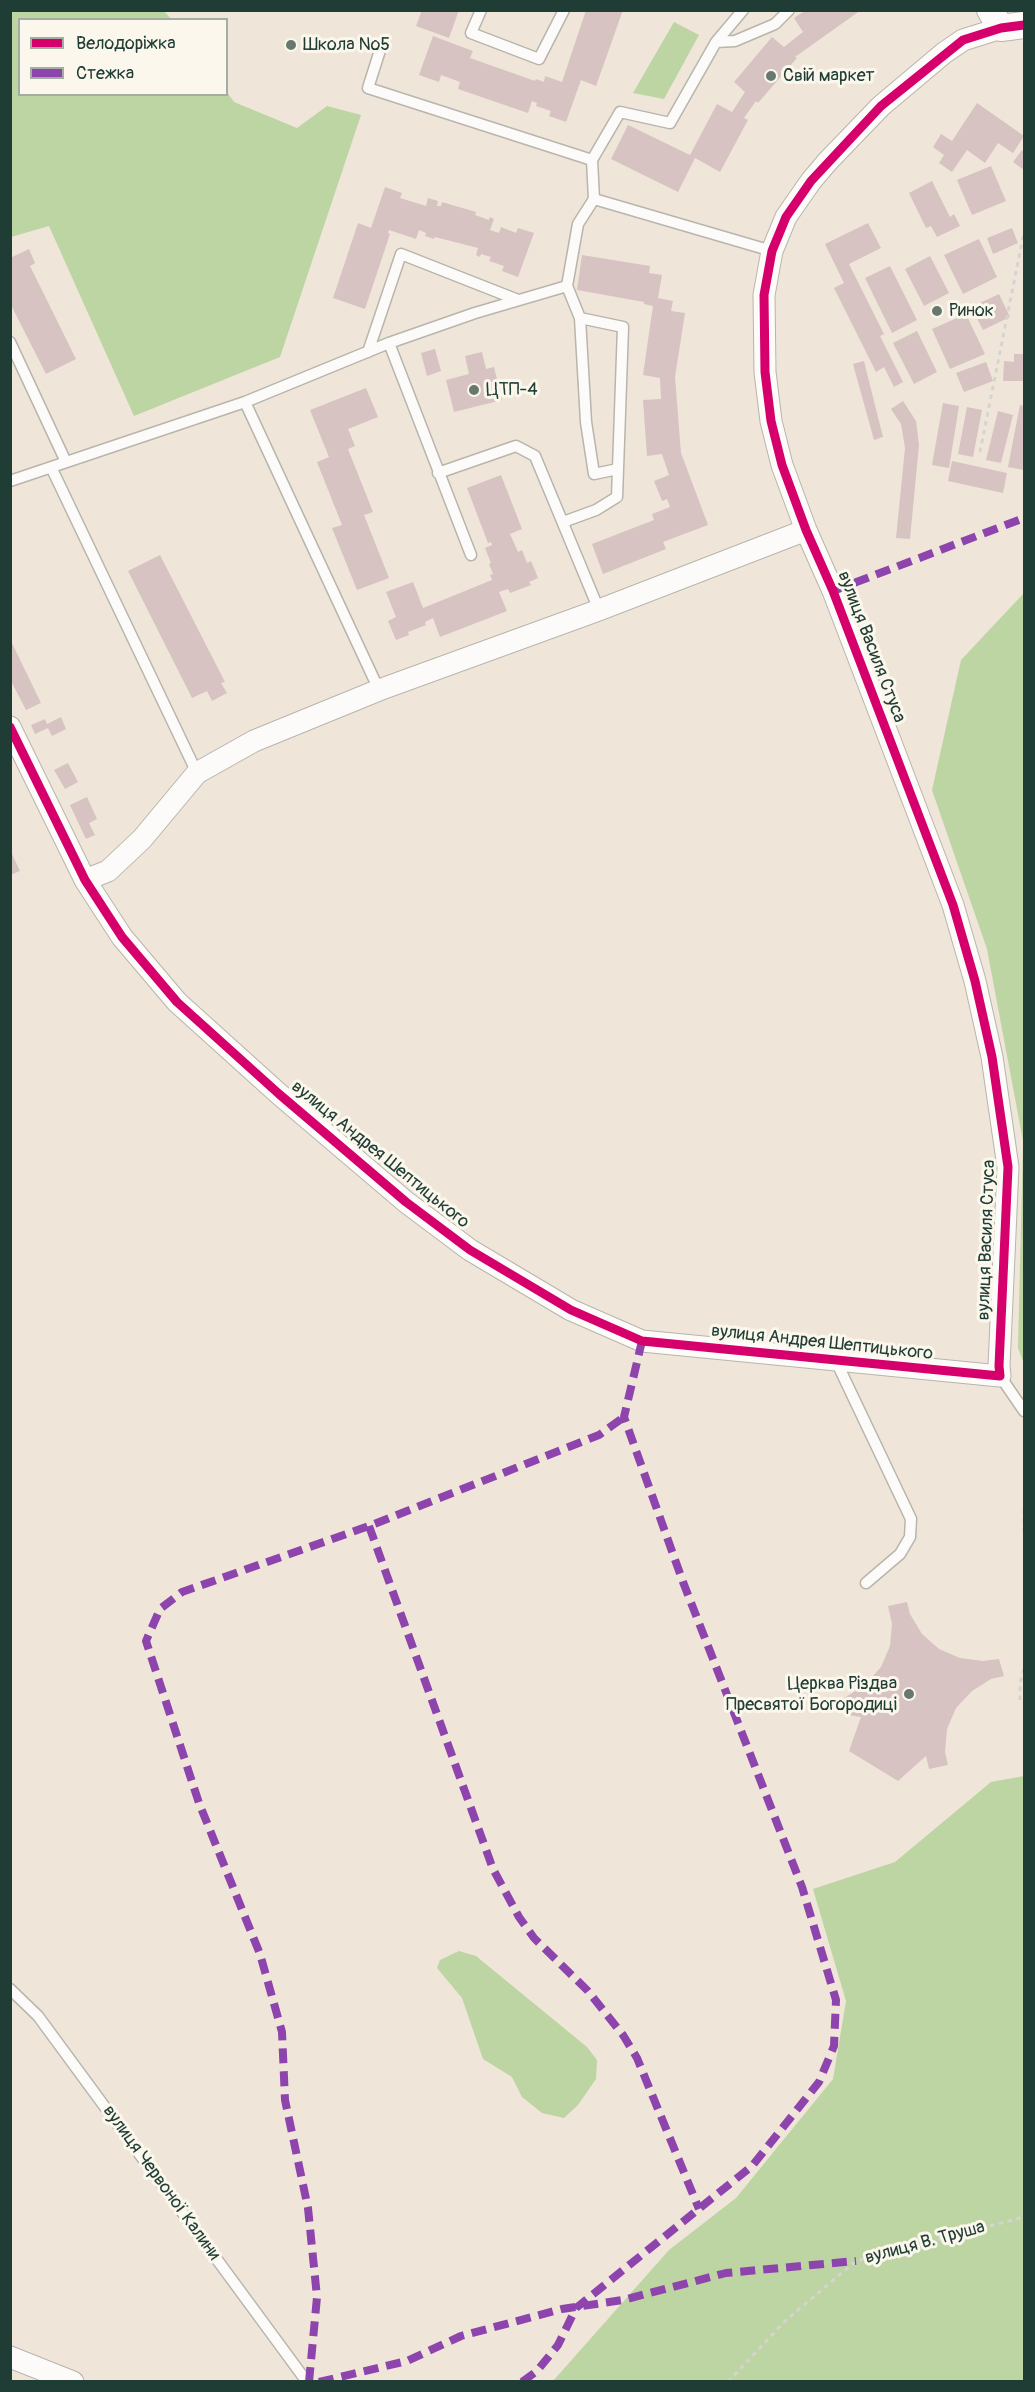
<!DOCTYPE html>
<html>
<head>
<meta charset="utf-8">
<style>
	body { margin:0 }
	#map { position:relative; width:1035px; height:2392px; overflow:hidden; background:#efe6d9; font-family:Pangolin,sans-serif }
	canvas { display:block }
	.frame { position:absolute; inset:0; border:12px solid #1f3d34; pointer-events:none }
	.legend { position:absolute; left:18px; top:18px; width:210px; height:78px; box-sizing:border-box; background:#fbf7ec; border:2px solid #a3ada2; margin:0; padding:8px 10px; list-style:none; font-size:18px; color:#1f3d34 }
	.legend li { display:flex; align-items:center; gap:12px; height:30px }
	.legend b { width:30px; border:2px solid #a3ada2 }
</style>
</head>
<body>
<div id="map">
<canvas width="1035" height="2392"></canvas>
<div class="frame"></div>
<ul class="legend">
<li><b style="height:8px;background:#d6006c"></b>Велодоріжка</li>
<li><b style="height:8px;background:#8e44ad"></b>Стежка</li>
</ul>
</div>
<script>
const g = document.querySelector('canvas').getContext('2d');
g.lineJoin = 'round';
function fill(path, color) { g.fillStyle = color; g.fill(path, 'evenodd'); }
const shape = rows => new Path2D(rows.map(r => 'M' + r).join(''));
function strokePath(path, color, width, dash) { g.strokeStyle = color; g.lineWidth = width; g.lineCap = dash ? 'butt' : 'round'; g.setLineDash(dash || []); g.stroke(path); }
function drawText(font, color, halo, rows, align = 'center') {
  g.font = font + ' Pangolin,sans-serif'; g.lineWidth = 6; g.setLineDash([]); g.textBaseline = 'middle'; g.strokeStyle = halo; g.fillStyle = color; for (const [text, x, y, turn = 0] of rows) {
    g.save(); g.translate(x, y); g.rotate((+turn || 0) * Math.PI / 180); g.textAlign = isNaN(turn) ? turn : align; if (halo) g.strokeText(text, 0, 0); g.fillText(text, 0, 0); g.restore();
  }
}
const green = shape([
	[11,10,164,11,171,19,20,20,20,94,226,94,227,92,234,102,297,128,327,106,361,115,280,357,134,416,49,226,11,237],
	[674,22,699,35,664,99,633,93],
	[1024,593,1024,1364,1018,1348,1023,1141,987,949,932,790,961,660],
	[1024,1776,1024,2381,553,2381,669,2250,736,2198,833,2079,846,2001,813,1889,895,1862,991,1782],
	[459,1951,476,1956,587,2047,597,2060,596,2079,578,2105,564,2118,542,2113,522,2097,512,2077,483,2059,462,1998,437,1968,440,1960]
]);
const building = shape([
	[422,10,459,10,449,38,416,26],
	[586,10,623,10,596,86,581,80,566,122,549,116,551,111,536,106,537,103,532,101,528,113,458,89,460,82,441,75,439,82,419,75,433,36,473,51,470,58,535,81,536,79,544,82,545,76,562,82],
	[806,10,861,10,795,57,797,58,758,103,756,101,744,118,748,120,720,172,695,158,678,192,611,159,628,125,690,155,717,104,732,112,745,92,734,82,772,37,784,47,803,32,794,18],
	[977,103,1024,136,1013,153,998,143,985,163,967,150,952,172,939,163,944,155,933,147,941,134,952,141],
	[1022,150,1024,152,1024,170,1013,162],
	[991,166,1006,201,972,215,957,180],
	[932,181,950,217,954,214,960,226,937,237,931,226,926,228,909,193],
	[385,187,402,193,400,198,426,206,428,198,438,201,437,206,441,206,442,202,476,212,475,215,489,220,490,217,494,219,490,230,499,233,501,227,516,233,518,228,534,233,518,277,502,271,504,266,489,261,491,257,481,254,480,257,476,255,478,248,435,237,434,239,425,236,426,233,419,230,416,239,389,230,388,233,390,234,365,309,333,298,358,223,371,228],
	[868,223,881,248,849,264,884,334,880,336,903,382,894,387,884,367,876,372,834,288,844,283,825,244],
	[1012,228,1018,243,993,254,987,238],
	[979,239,997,277,963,294,944,255],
	[29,249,35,263,30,266,76,359,46,374,10,303,10,258],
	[582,255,650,266,649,273,662,275,658,298,673,301,671,311,685,313,675,377,681,453,708,525,663,542,666,549,603,574,592,544,654,520,652,514,670,507,667,499,662,501,654,481,669,475,662,454,647,456,643,400,661,399,660,378,643,375,653,306,644,304,644,302,577,290],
	[930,256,949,293,924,306,905,269],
	[890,266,917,320,892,333,865,278],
	[999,294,1010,317,983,330,971,307],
	[966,314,985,354,950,369,932,329],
	[917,331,937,372,914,384,893,343],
	[435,349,441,371,427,376,421,353],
	[482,352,486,369,494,367,502,400,454,412,446,380,469,374,465,356],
	[1014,354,1024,354,1024,381,1003,381,1004,361,1014,362],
	[864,361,883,437,874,440,853,364],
	[986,362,993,381,964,392,956,373],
	[366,388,378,417,348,429,355,446,348,449,373,512,364,515,389,578,357,590,332,528,342,525,317,462,329,457,310,410],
	[903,401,916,421,919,445,910,539,896,538,905,448,901,424,891,409],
	[943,403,959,406,949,468,932,465],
	[1020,405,1024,406,1024,470,1008,467],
	[967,407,982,410,973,457,958,454],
	[998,411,1013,415,1001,463,986,460],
	[952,461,1007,473,1003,493,948,481],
	[501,475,522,529,510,534,518,552,522,550,527,563,531,561,538,578,529,582,531,585,510,593,508,589,499,592,507,611,440,637,433,618,425,622,426,625,408,632,409,635,396,640,388,621,396,617,386,592,413,582,423,608,492,580,490,575,493,574,489,564,491,563,485,548,492,545,491,542,488,543,467,488],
	[160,555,225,682,221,683,227,693,212,701,207,691,192,698,128,571],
	[10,639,41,703,26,710,10,679],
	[61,717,66,729,52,736,48,728,35,734,31,725,45,719,47,724],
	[68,763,78,782,65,789,54,770],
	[87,797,97,819,89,823,95,835,86,839,70,805],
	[10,850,20,871,10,875],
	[907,1602,910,1614,922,1634,939,1649,960,1658,983,1661,999,1659,1004,1676,991,1679,972,1691,956,1708,947,1729,945,1752,948,1765,929,1769,926,1756,898,1781,849,1751,861,1717,848,1715,844,1698,865,1685,881,1667,890,1646,892,1624,888,1606]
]);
const path = shape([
	[980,452,1024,232],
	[1024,1510,1024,1534],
	[1020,1700,1020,1684,1024,1669],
	[728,2382,785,2321,856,2261,1024,2217]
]);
const service = shape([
	[481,10,471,33,539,59,564,10],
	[716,42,743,10],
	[382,44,368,88,592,160,594,199],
	[592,160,620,112,670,123,716,42,735,41,775,24,789,10],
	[580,318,586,422,594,474,618,469],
	[10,342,66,462],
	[389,343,471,555],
	[368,352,401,254,518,300],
	[245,402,379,690],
	[51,467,197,773],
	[438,473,516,446,535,456,599,610],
	[10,481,245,402,389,343,475,313,567,286,578,224,594,199,772,251],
	[563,522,596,510,617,497,623,327,580,318,567,286],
	[836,1361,911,1519,910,1537,900,1554,866,1583],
	[1000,1376,1024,1411],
	[10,1989,38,2016,307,2382]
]);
const minor = shape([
	[10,727,85,880,122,937,177,1002,279,1094,406,1202,470,1250,571,1310,642,1341,1000,1376,999,1366,1008,1167,992,1057,975,981,953,905,833,591,806,530,782,465,771,421,765,372,764,295,772,251,786,217,811,181,828,161,881,106,944,53,963,40,1001,28],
	[85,880,108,871,142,839,197,773,254,741,379,690,599,610,806,530],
	[10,2357,73,2382]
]);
const tertiary = shape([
	[990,10,1001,28,1024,25]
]);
const quiet = shape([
	[833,591,1024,518],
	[369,1526,493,1869,519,1917,534,1938,588,1991,623,2035,637,2058,699,2209],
	[309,2382,317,2297,308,2208,285,2100,282,2032,260,1954,199,1803,146,1641,160,1609,182,1592,369,1526,599,1435,624,1417],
	[319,2382,407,2361,461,2336,562,2309,623,2300,726,2273,856,2261],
	[522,2382,537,2371,558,2345,576,2308,752,2166,819,2082,834,2046,836,2000,802,1887,683,1582,624,1417,642,1341]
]);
const cycleway = shape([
	[10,727,85,880,122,937,177,1002,279,1094,406,1202,470,1250,571,1310,642,1341,1000,1376,999,1366,1008,1167,992,1057,975,981,953,905,833,591,806,530,782,465,771,421,765,372,764,295,772,251,786,217,811,181,881,106,963,40,1001,28,1024,25]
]);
const markers = [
	[291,45,6,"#68786e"],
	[771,76,6,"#68786e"],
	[937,311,6,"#68786e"],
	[474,390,6,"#68786e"],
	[909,1694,6,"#68786e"]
];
const poiNames = [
	["Школа №5",303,45],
	["Свiй маркет",783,76],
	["Ринок",949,311],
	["ЦТП-4",486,390],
	["Церква Різдва",897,1684,"right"],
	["Пресвятої Богородиці",897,1705,"right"]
];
const streetNames = [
	["вулиця Василя Стуса",871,647,69],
	["вулиця Андрея Шептицького",380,1155,39],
	["вулиця Василя Стуса",987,1240,-88],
	["вулиця Андрея Шептицького",822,1343,6],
	["вулиця Червоної Калини",161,2183,54],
	["вулиця В. Труша",925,2243,-15]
];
fill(green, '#bdd4a3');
fill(building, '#d6c3c2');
strokePath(service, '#b7b5ac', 13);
strokePath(minor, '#b7b5ac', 23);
strokePath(tertiary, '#b7b5ac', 28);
strokePath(path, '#d5d4d0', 3, [4.5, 4.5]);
strokePath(service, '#fdfbf9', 10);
strokePath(minor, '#fdfbf9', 21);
strokePath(tertiary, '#fdfbf9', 26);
strokePath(quiet, '#8e44ad', 8, [15, 8]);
strokePath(cycleway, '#d6006c', 9);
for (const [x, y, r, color] of markers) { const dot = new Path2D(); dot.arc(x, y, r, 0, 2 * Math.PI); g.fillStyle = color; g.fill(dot); strokePath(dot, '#fbf7ec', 2); }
drawText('18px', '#1f3d34', '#fbf7ec', poiNames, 'left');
drawText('18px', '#1f3d34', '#fbf7ec', streetNames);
</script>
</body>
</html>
